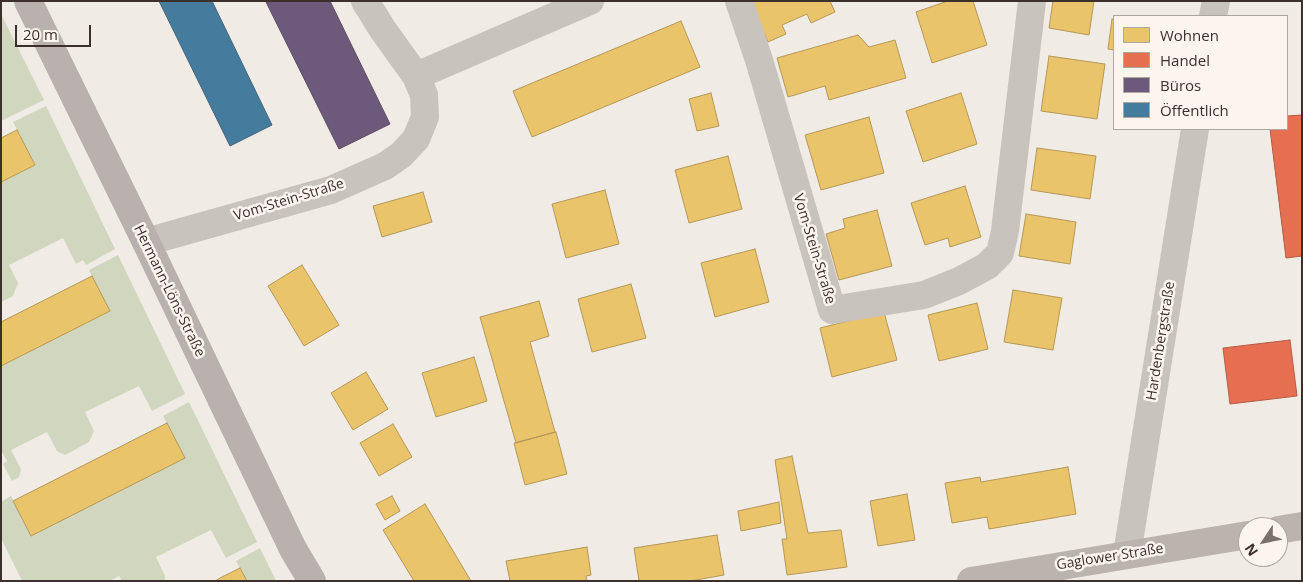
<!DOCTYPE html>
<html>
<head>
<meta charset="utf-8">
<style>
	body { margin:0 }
	#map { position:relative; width:1303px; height:582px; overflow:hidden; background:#f0ebe5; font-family:"Open Sans",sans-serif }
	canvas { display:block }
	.frame { position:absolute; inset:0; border:2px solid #3b302b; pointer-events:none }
	.legend { position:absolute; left:1113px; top:15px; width:175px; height:115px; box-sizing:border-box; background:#fbf5ee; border:1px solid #aea6a0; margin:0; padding:6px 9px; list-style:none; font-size:15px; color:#3b302b }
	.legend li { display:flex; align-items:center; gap:10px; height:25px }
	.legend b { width:25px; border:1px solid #aea6a0 }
	.north { position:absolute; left:1238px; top:517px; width:50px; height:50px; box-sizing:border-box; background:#fbf5ee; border:1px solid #aea6a0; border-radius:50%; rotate:236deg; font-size:14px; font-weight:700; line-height:20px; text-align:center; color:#3b302b }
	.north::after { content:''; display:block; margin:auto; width:18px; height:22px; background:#7a716c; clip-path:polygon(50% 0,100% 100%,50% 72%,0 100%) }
	.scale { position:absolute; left:15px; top:25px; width:76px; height:22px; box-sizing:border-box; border:2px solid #3b302b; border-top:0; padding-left:6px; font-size:15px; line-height:18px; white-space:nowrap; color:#3b302b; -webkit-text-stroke:4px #fbf5ee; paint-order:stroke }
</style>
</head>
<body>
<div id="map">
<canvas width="1303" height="582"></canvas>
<div class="frame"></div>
<ul class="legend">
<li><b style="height:14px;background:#e9c46a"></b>Wohnen</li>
<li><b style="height:14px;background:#e76f51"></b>Handel</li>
<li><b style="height:14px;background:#6d597a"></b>Büros</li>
<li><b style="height:14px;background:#457b9d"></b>Öffentlich</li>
</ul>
<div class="north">N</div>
<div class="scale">20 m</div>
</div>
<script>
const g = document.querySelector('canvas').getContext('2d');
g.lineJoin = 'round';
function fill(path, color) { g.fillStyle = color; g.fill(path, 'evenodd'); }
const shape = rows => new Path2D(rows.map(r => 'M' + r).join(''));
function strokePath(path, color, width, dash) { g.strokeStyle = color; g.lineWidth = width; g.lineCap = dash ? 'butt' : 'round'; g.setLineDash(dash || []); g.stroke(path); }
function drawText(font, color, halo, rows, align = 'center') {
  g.font = font + ' "Open Sans",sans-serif'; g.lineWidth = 5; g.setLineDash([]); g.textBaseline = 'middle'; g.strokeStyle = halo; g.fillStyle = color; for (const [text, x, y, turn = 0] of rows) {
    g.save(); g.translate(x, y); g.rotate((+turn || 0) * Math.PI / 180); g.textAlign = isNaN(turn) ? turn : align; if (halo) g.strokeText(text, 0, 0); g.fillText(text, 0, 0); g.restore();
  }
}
const green = shape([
	[1,14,44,100,1,121],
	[46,106,115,249,86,265,83,260,76,264,63,238,9,265,18,283,13,296,1,302,1,182,35,165,13,122],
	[118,255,185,394,152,411,139,386,85,412,94,431,89,442,65,455,57,451,47,432,11,450,21,469,19,477,12,481,3,464,7,461,1,450,1,366,109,311,89,270],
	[189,402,257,542,226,558,211,530,156,557,165,576,165,581,122,581,119,576,110,581,22,581,1,538,1,502,11,496,31,536,184,458,163,416],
	[260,548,276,581,247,581,236,561]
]);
const homes = shape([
	[750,1,830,1,835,12,811,23,807,14,782,25,786,34,768,42,750,1],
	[948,1,973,1,987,45,932,63,916,12,948,1],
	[1053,1,1094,1,1089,35,1049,28,1053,1],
	[1112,19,1114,20,1114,50,1108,49,1112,19],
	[681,21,700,67,532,137,513,91,681,21],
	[858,35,869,47,895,40,906,78,829,100,825,86,788,97,777,58,858,35],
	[1049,56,1105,64,1097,119,1041,111,1049,56],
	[711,93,719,126,697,131,689,99,711,93],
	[961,93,977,144,923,162,906,111,961,93],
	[869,117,884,173,821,190,805,135,869,117],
	[17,130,35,165,1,182,1,138,17,130],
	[1037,148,1096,156,1090,199,1031,190,1037,148],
	[728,156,742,209,689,223,675,170,728,156],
	[965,186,981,237,950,247,948,238,925,245,911,203,965,186],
	[605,190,619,244,566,258,552,204,605,190],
	[423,192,432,222,382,237,373,206,423,192],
	[877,210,892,266,839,280,826,234,845,228,843,219,877,210],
	[1026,214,1076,222,1070,264,1019,256,1026,214],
	[755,249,769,302,715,317,701,263,755,249],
	[302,265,339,325,304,346,268,286,302,265],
	[92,276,110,311,1,366,1,322,92,276],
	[631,284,646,338,592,352,578,299,631,284],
	[1013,290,1062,298,1053,350,1004,342,1013,290],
	[539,301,549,336,530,342,555,432,516,443,480,317,539,301],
	[977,303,988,349,939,361,928,315,977,303],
	[884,312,897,360,832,377,820,328,884,312],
	[474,357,487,401,436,417,422,373,474,357],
	[366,372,388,409,353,430,331,393,366,372],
	[167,423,185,458,31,536,13,501,167,423],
	[393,424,412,457,379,476,360,443,393,424],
	[556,432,567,474,525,485,514,443,556,432],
	[792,456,808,533,841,530,847,567,787,575,782,539,787,539,775,460,792,456],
	[1068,467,1076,514,989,529,987,517,952,523,945,483,980,477,981,482,1068,467],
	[907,494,915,540,878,546,870,501,907,494],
	[392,496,400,511,385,520,376,504,392,496],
	[779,502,781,523,741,531,738,511,779,502],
	[425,504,471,581,414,581,383,530,425,504],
	[717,535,724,575,690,581,639,581,634,548,717,535],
	[587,547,591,575,586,576,587,581,510,581,506,561,587,547],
	[240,568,247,581,215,581,222,577,240,568]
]);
const shops = shape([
	[1302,115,1302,256,1286,258,1270,129,1287,129,1287,116,1302,115],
	[1290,340,1297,396,1230,404,1223,348,1290,340]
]);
const offices = shape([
	[268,1,330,1,390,124,339,149,266,2,268,1]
]);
const public = shape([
	[159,1,212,1,272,125,230,146,159,1]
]);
const street = shape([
	[739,1,759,60,832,310,924,295,959,281,987,266,1000,253,1005,231,1032,1],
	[1213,16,1216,1],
	[416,76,590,1],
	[146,242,331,190,385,166,401,155,416,139,425,117,424,95,416,76,383,30,365,1],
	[1127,554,1195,129]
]);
const secondary = shape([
	[1278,530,1302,526],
	[971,581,1248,535]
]);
const primary = shape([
	[28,1,146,242,293,549,312,581]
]);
const streetNames = [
	["Vom-Stein-Straße",289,200,-17],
	["Vom-Stein-Straße",814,249,73],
	["Hermann-Löns-Straße",169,291,64],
	["Hardenbergstraße",1161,341,-81],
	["Gaglower Straße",1110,557,-9]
];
fill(green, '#d1d6bf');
fill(homes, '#e9c46a');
strokePath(homes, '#b59857', 1);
fill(shops, '#e76f51');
strokePath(shops, '#b35c46', 1);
fill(offices, '#6d597a');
strokePath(offices, '#5e4d62', 1);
fill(public, '#457b9d');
strokePath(public, '#42647b', 1);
strokePath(street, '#c9c3be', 28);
strokePath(secondary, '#bab3ae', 28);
strokePath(primary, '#b8b1ad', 28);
drawText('14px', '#3b302b', '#fbf5ee', streetNames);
</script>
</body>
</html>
